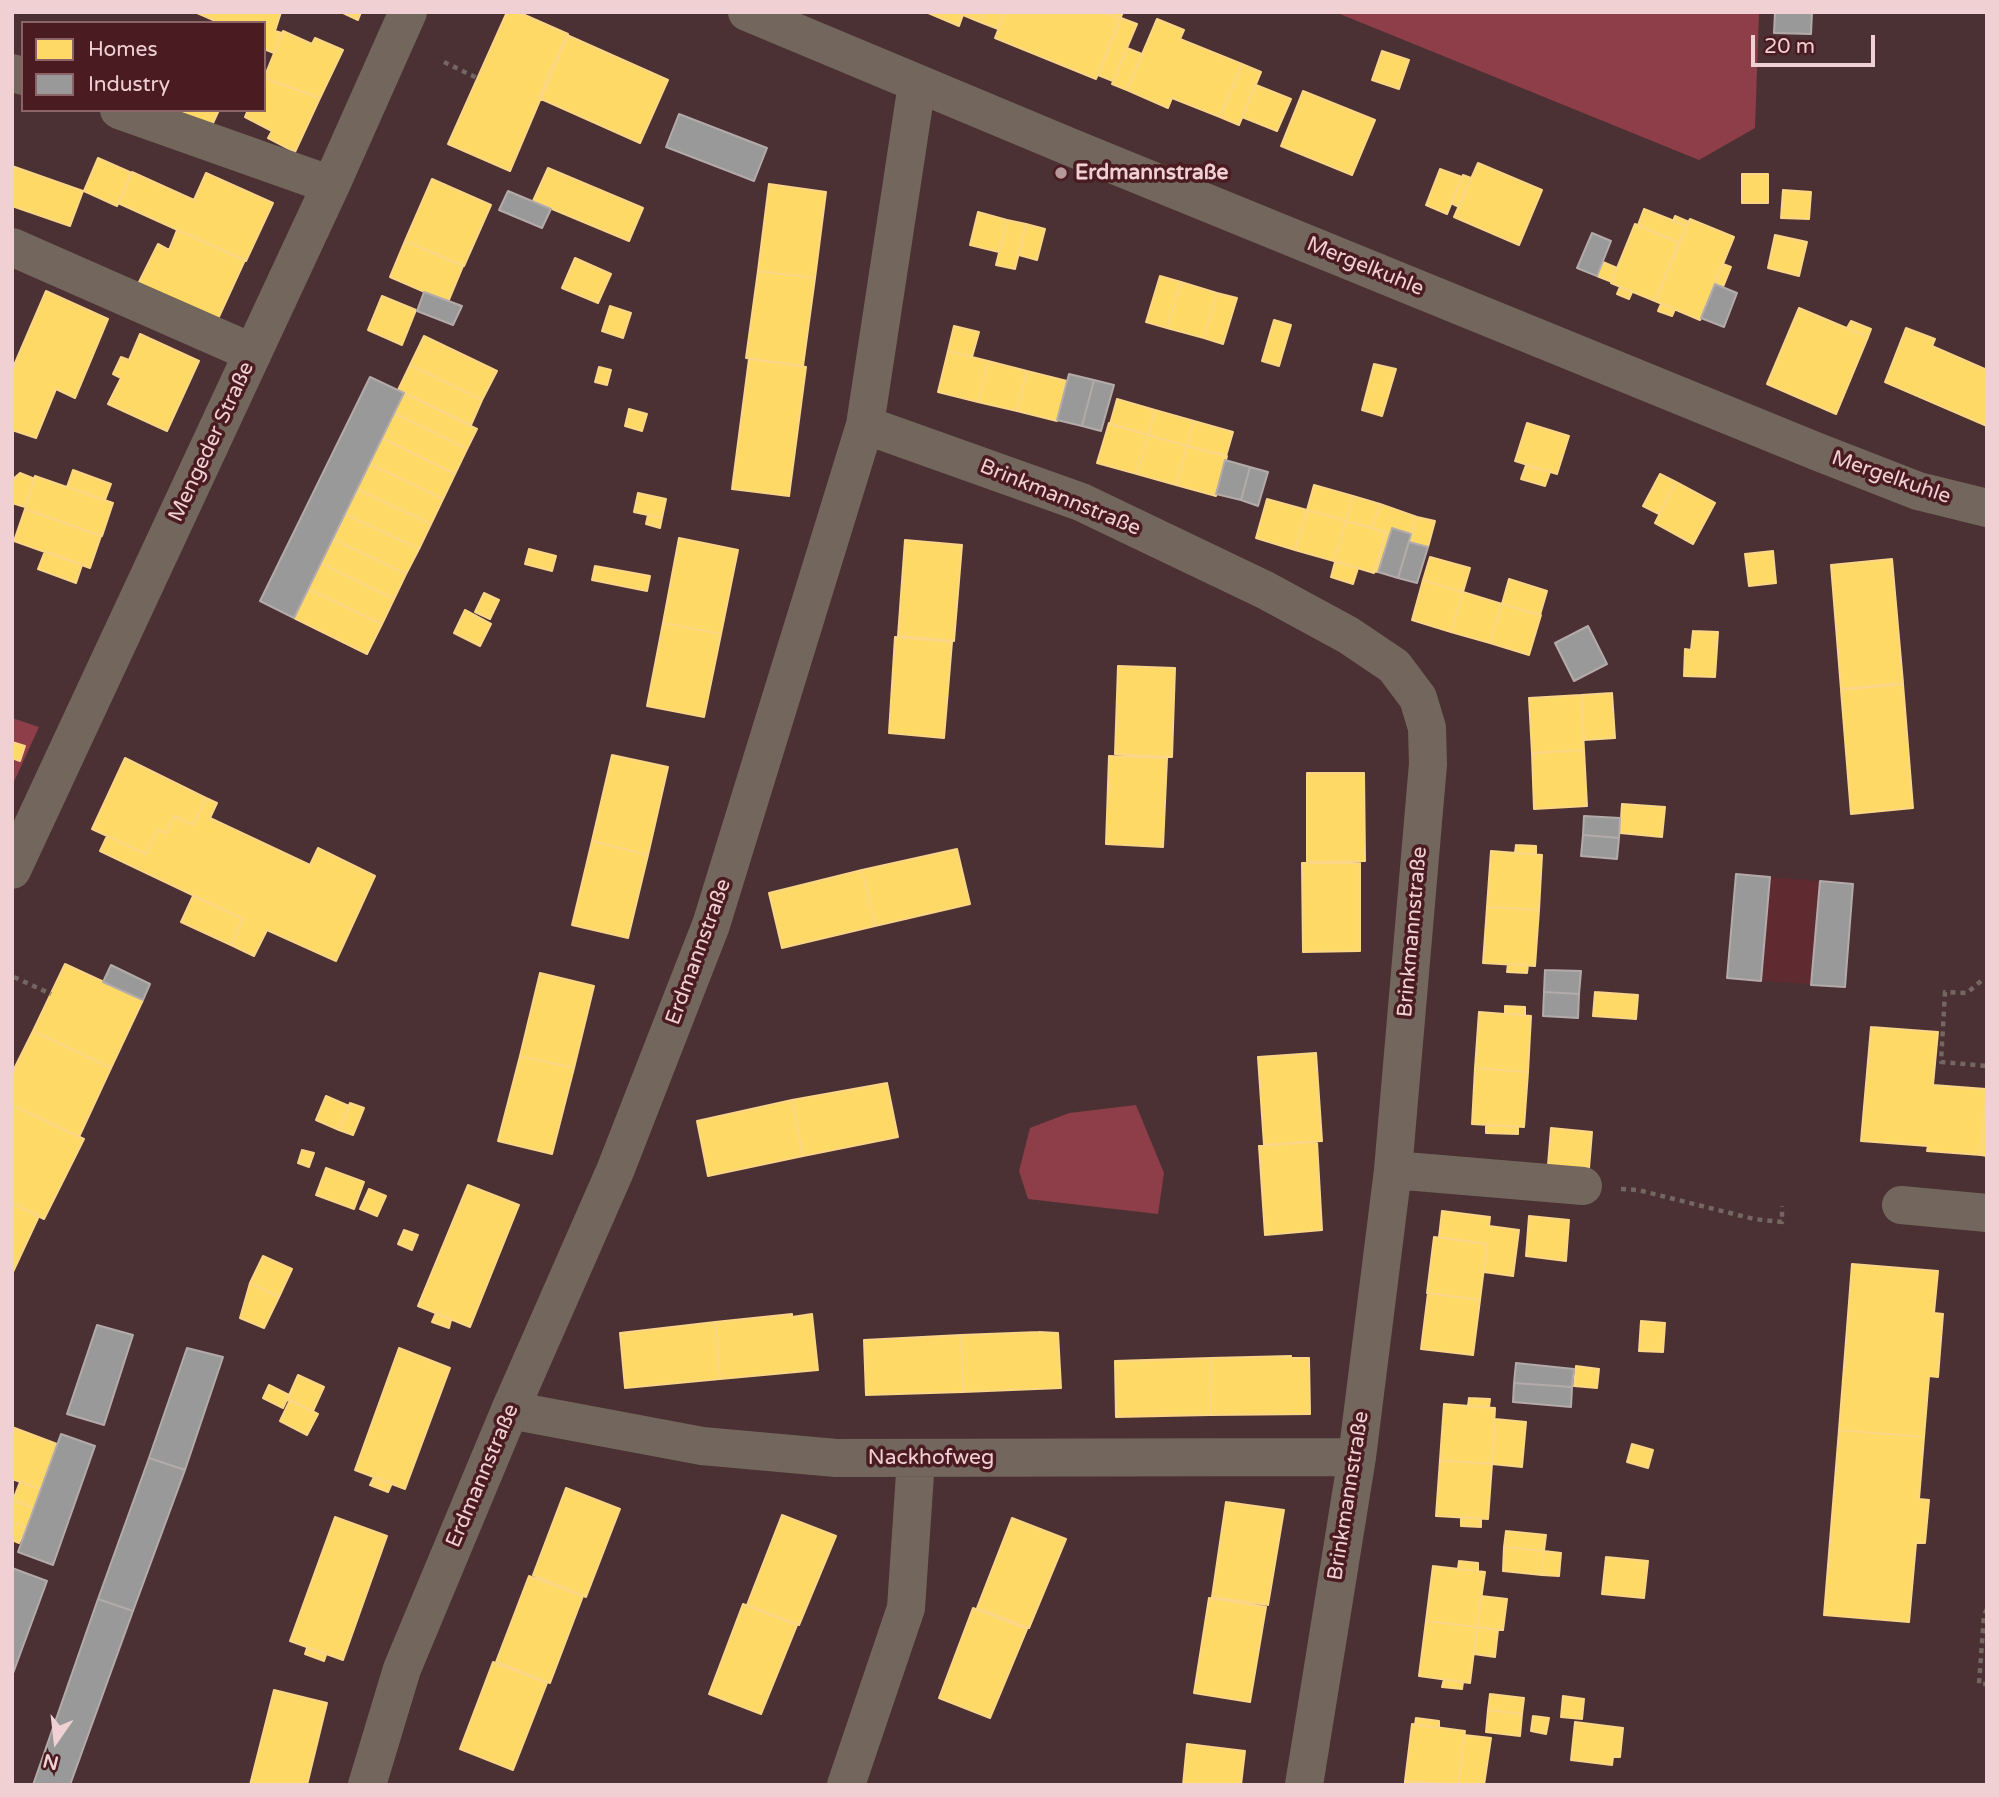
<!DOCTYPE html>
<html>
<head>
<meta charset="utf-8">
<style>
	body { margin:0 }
	#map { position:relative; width:1999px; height:1797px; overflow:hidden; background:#4b3133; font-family:"Varela Round",sans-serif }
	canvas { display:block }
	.frame { position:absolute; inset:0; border:14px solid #f0d0d2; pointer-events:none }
	.legend { position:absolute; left:21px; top:21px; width:245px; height:91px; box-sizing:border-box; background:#4a1c21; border:2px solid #8c6468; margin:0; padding:9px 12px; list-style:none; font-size:21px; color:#f0d0d2 }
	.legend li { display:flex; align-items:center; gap:14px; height:35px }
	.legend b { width:35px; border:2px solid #8c6468 }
	.north { position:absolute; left:21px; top:1706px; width:70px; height:70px; -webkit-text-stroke:5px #4a1c21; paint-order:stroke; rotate:194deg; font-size:19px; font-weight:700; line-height:28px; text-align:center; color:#f0d0d2 }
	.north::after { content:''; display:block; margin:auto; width:24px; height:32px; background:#f0d0d2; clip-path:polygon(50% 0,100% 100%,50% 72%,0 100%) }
	.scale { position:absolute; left:1751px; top:35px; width:124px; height:32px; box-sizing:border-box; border:4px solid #f0d0d2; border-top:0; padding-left:9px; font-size:21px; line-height:24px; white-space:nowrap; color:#f0d0d2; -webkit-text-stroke:5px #4a1c21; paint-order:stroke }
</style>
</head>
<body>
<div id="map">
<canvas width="1999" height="1797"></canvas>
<div class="frame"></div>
<ul class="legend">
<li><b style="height:19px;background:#ffd966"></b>Homes</li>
<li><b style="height:19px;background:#999"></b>Industry</li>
</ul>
<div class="north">N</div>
<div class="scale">20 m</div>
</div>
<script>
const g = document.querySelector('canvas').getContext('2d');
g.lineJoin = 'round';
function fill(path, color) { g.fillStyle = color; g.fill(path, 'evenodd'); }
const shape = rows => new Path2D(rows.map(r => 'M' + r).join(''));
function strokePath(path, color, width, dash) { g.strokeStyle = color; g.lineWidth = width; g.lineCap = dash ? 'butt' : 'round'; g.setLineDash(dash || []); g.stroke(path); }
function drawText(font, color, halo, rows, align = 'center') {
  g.font = font + ' "Varela Round",sans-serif'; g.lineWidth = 7; g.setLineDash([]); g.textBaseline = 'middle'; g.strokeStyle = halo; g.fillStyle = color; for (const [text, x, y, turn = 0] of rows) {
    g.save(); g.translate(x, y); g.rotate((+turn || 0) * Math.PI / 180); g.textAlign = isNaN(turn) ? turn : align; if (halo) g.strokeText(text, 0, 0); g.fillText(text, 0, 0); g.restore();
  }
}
const built = shape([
	[1736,874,1853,884,1845,987,1727,978]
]);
const green = shape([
	[1335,12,1759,12,1755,128,1699,160],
	[12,718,39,727,12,786],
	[1136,1105,1164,1173,1158,1214,1028,1199,1019,1171,1030,1128,1069,1113]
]);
const homes = shape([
	[195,12,281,12,275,31,282,33,274,53,264,49,264,23,220,23,195,12],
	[341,12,361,12,358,20,341,12],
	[507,12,518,12,568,34,510,171,448,144,507,12],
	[926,12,964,12,959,26,926,12],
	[964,12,984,12,980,22,963,15,964,12],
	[984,12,1005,12,998,29,980,22,984,12],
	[1005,12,1104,12,1120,19,1096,79,995,38,1005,12],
	[1104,12,1123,12,1120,19,1104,12],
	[1121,18,1137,24,1113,81,1098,75,1121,18],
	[1157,19,1184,30,1180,39,1242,64,1220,117,1172,98,1168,108,1127,90,1157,19],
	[283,31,312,44,315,38,343,50,320,98,264,78,283,31],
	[567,35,668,80,640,143,539,98,567,35],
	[1127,48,1142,54,1127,90,1112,84,1127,48],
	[1382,51,1409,60,1399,89,1372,80,1382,51],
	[1242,64,1261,72,1239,125,1220,117,1242,64],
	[264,78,320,98,295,152,268,138,272,131,245,117,248,110,264,110,264,78],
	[1256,85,1291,99,1277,131,1242,117,1256,85],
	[1303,91,1375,120,1352,175,1281,146,1303,91],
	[140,110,219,110,208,134,140,110],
	[98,158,132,173,117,206,84,191,98,158],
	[1478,163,1542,190,1519,245,1454,217,1478,163],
	[12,166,83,191,70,226,12,206,12,166],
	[548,168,643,208,629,241,533,201,548,168],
	[1440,169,1462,177,1447,214,1426,205,1440,169],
	[132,172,194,200,206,173,273,203,246,261,118,203,132,172],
	[1742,174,1768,174,1768,203,1742,203,1742,174],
	[1463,175,1471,178,1459,207,1451,203,1463,175],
	[432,179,491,205,464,266,405,241,432,179],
	[769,184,826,192,815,278,758,271,769,184],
	[1783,190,1811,192,1809,219,1781,218,1783,190],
	[1644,209,1687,226,1679,243,1638,225,1644,209],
	[978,212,1007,220,999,252,970,245,978,212],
	[1675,216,1689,222,1687,226,1673,221,1675,216],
	[1690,219,1734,237,1700,320,1655,301,1690,219],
	[1007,220,1026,224,1015,269,996,265,1007,220],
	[1026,224,1045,229,1037,260,1019,255,1026,224],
	[1635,224,1679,243,1655,301,1611,283,1635,224],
	[177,230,245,260,217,321,138,284,158,244,169,250,177,230],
	[1775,235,1807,242,1799,276,1768,268,1775,235],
	[405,241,463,266,448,302,390,277,405,241],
	[575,258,611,274,598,303,562,288,575,258],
	[1603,262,1617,268,1612,282,1597,276,1603,262],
	[1723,264,1731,267,1723,287,1715,284,1723,264],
	[758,271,815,278,803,366,746,358,758,271],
	[1160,276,1181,282,1167,328,1146,322,1160,276],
	[1181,282,1217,293,1204,338,1167,328,1181,282],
	[1620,287,1632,292,1629,299,1617,294,1620,287],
	[46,291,108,319,75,398,56,389,36,438,12,430,12,370,46,291],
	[1217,293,1237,298,1223,344,1204,338,1217,293],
	[382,296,416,310,402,345,368,330,382,296],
	[1661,304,1675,309,1672,316,1658,311,1661,304],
	[610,306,631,313,623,338,602,331,610,306],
	[1799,308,1868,337,1836,414,1767,384,1799,308],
	[1274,320,1291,325,1279,366,1262,361,1274,320],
	[1851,321,1871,329,1868,337,1847,328,1851,321],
	[954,326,979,332,972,357,948,351,954,326],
	[1906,328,1935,339,1932,346,1987,370,1987,426,1885,382,1906,328],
	[140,334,199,361,167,431,108,404,121,378,113,374,121,357,129,360,140,334],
	[424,336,497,371,482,400,410,365,424,336],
	[948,351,988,361,978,402,938,392,948,351],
	[749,359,806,367,789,496,732,489,749,359],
	[988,361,1027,371,1017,411,978,402,988,361],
	[1374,364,1396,369,1382,416,1362,410,1374,364],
	[410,365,482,400,471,425,398,390,410,365],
	[599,367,611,370,607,385,595,382,599,367],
	[1027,371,1067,381,1057,421,1017,411,1027,371],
	[404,393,477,429,467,449,394,413,404,393],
	[1117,399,1155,410,1148,435,1110,424,1117,399],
	[629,409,647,414,642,431,625,426,629,409],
	[1155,410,1194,421,1187,446,1148,435,1155,410],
	[394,413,467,449,455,474,382,438,394,413],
	[1194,421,1233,432,1226,456,1187,446,1194,421],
	[1109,423,1148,435,1137,474,1097,463,1109,423],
	[1527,423,1569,436,1557,474,1515,461,1527,423],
	[1148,435,1187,446,1176,485,1137,474,1148,435],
	[382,438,455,474,443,499,370,464,382,438],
	[1187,446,1227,456,1216,496,1176,485,1187,446],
	[370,464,443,499,431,524,357,489,370,464],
	[1526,465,1550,472,1545,486,1521,479,1526,465],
	[73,470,111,484,105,500,67,487,73,470],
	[20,473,35,479,25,507,12,503,12,480,20,473],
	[1660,474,1676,482,1659,514,1643,506,1660,474],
	[35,476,113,503,102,536,25,509,35,476],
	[1676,482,1715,503,1693,544,1655,523,1676,482],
	[1314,485,1353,496,1346,521,1307,510,1314,485],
	[357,489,431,524,419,549,345,514,357,489],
	[638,493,666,499,662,518,634,512,638,493],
	[1353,496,1380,504,1372,528,1346,521,1353,496],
	[1267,499,1307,510,1295,550,1256,538,1267,499],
	[1380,504,1417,517,1411,534,1392,528,1378,572,1374,571,1386,532,1372,528,1380,504],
	[25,509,101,536,90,568,14,541,25,509],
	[1307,510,1346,521,1334,561,1295,550,1307,510],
	[345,514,419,549,406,574,333,539,345,514],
	[648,515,662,518,660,528,646,524,648,515],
	[1417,517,1435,521,1428,547,1409,542,1417,517],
	[1346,521,1386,532,1374,573,1334,561,1346,521],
	[679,538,738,550,721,634,663,623,679,538],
	[333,539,406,574,394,599,320,563,333,539],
	[905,540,962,545,954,641,898,636,905,540],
	[529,549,556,556,552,571,525,564,529,549],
	[45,551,82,565,76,583,38,569,45,551],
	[1773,551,1776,583,1749,586,1745,554,1773,551],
	[1430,557,1470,568,1463,592,1423,580,1430,557],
	[1892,559,1903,683,1841,689,1831,565,1892,559],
	[1335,562,1358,568,1353,584,1331,577,1335,562],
	[320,563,394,599,382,624,308,589,320,563],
	[595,566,650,576,647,591,592,580,595,566],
	[1509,579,1547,591,1540,615,1502,604,1509,579],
	[1423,580,1463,592,1451,632,1412,620,1423,580],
	[308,589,382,624,367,654,294,618,308,589],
	[1463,592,1502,604,1490,643,1451,632,1463,592],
	[484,593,499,600,490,619,475,612,484,593],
	[1502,604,1541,615,1529,655,1490,643,1502,604],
	[465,610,491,624,480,646,454,633,465,610],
	[663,623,721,634,704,717,647,706,663,623],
	[1693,631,1718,632,1715,677,1684,676,1685,649,1691,650,1693,631],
	[895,637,952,642,944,738,889,733,895,637],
	[1118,666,1175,668,1172,757,1115,754,1118,666],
	[1903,684,1913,808,1851,814,1841,690,1903,684],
	[1612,693,1615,738,1584,740,1581,695,1612,693],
	[1581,695,1584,750,1532,753,1529,698,1581,695],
	[12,742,25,746,20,761,12,758,12,742],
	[1584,750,1587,806,1534,809,1532,753,1584,750],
	[612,755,668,767,648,855,592,841,612,755],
	[1109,756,1167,758,1163,847,1106,844,1109,756],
	[125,758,206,798,193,825,174,816,166,833,158,829,146,854,92,829,125,758],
	[1307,773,1364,773,1365,861,1307,862,1307,773],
	[206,798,217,803,210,818,310,865,318,848,375,876,336,961,267,930,254,956,231,945,243,919,100,851,107,836,146,854,158,829,166,833,174,816,193,825,206,798],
	[1622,804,1665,807,1662,837,1620,833,1622,804],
	[592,841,648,855,628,938,572,925,592,841],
	[1516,845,1536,846,1536,854,1515,853,1516,845],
	[957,849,970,904,875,926,862,870,957,849],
	[1491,851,1542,855,1539,910,1487,907,1491,851],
	[1302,863,1360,863,1360,951,1303,952,1302,863],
	[862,870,875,926,782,948,769,893,862,870],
	[193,896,243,919,231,945,181,922,193,896],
	[1487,907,1539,910,1535,966,1483,963,1487,907],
	[65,964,143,1000,111,1068,33,1031,65,964],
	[1508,964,1528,965,1527,973,1507,972,1508,964],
	[540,973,594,986,574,1068,520,1056,540,973],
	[1595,992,1638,995,1636,1019,1593,1016,1595,992],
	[1505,1006,1525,1007,1525,1015,1505,1014,1505,1006],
	[1479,1012,1531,1016,1528,1072,1475,1068,1479,1012],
	[1871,1027,1938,1032,1933,1085,1986,1089,1981,1155,1927,1151,1928,1146,1861,1141,1871,1027],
	[33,1031,111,1068,79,1137,12,1105,12,1073,33,1031],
	[1316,1053,1322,1141,1264,1145,1258,1057,1316,1053],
	[520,1056,574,1068,552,1154,498,1141,520,1056],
	[1475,1068,1528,1072,1524,1127,1472,1124,1475,1068],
	[887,1083,898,1137,803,1156,792,1100,887,1083],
	[1986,1089,1987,1089,1987,1156,1981,1155,1986,1089],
	[326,1096,349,1106,339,1130,316,1120,326,1096],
	[792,1100,803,1156,708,1176,697,1121,792,1100],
	[350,1103,364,1108,353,1135,339,1130,350,1103],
	[12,1105,84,1139,44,1219,12,1203,12,1105],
	[1486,1125,1518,1127,1518,1134,1486,1133,1486,1125],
	[1551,1128,1592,1132,1589,1168,1548,1165,1551,1128],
	[1317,1142,1322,1230,1265,1235,1259,1146,1317,1142],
	[302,1150,314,1153,309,1167,298,1163,302,1150],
	[326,1168,364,1182,354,1209,316,1195,326,1168],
	[468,1185,519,1205,470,1327,418,1306,468,1185],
	[369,1189,386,1196,377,1216,360,1209,369,1189],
	[12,1203,39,1216,12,1274,12,1203],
	[1442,1211,1490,1217,1489,1226,1519,1230,1513,1276,1484,1272,1487,1244,1439,1237,1442,1211],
	[1529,1216,1569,1220,1566,1261,1526,1256,1529,1216],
	[404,1230,418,1235,412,1250,398,1244,404,1230],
	[1434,1237,1487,1244,1480,1300,1427,1293,1434,1237],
	[263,1256,292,1269,279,1297,250,1283,263,1256],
	[1852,1264,1938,1271,1934,1313,1943,1314,1938,1377,1929,1376,1924,1437,1839,1430,1852,1264],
	[250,1283,279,1297,264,1328,240,1318,250,1283],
	[1428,1293,1480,1300,1473,1355,1421,1349,1428,1293],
	[436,1313,451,1320,449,1328,432,1322,436,1313],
	[792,1314,792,1317,812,1314,818,1370,720,1379,715,1322,792,1314],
	[1641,1321,1665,1323,1663,1352,1639,1351,1641,1321],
	[715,1322,720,1379,625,1388,620,1333,715,1322],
	[1039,1332,1058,1333,1061,1388,963,1392,961,1335,1039,1332],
	[961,1335,963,1392,866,1395,864,1340,961,1335],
	[399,1348,450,1368,405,1489,355,1470,399,1348],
	[1291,1356,1291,1358,1309,1358,1310,1414,1210,1415,1211,1358,1291,1356],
	[1211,1358,1210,1415,1116,1417,1115,1361,1211,1358],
	[1576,1366,1599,1369,1597,1388,1574,1386,1576,1366],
	[298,1375,324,1387,313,1411,287,1400,298,1375],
	[269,1385,289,1395,283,1408,263,1398,269,1385],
	[1469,1398,1490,1399,1489,1407,1468,1406,1469,1398],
	[290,1400,318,1414,307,1435,280,1421,290,1400],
	[1444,1404,1495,1408,1492,1464,1440,1460,1444,1404],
	[1495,1419,1526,1422,1522,1467,1492,1464,1495,1419],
	[12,1427,57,1444,41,1489,12,1479,12,1427],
	[1839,1430,1924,1437,1919,1499,1929,1500,1925,1543,1916,1543,1909,1622,1824,1615,1839,1430],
	[1632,1444,1653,1450,1648,1468,1627,1462,1632,1444],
	[1440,1460,1492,1464,1488,1519,1436,1516,1440,1460],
	[374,1477,392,1483,388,1492,370,1485,374,1477],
	[20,1482,41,1489,34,1508,13,1500,20,1482],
	[566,1488,620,1509,586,1597,533,1575,566,1488],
	[12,1500,34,1508,27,1528,12,1521,12,1500],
	[1226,1502,1284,1510,1268,1605,1212,1597,1226,1502],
	[782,1515,836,1536,799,1625,747,1605,782,1515],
	[335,1517,387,1536,343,1660,290,1641,335,1517],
	[1461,1517,1481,1519,1481,1527,1461,1526,1461,1517],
	[1012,1518,1066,1539,1029,1628,977,1608,1012,1518],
	[12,1521,27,1528,19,1543,12,1540,12,1521],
	[1506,1531,1546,1535,1544,1551,1504,1547,1506,1531],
	[1504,1547,1544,1551,1542,1575,1503,1571,1504,1547],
	[1544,1551,1561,1553,1559,1576,1542,1575,1544,1551],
	[1606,1557,1648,1561,1644,1598,1602,1594,1606,1557],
	[1459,1561,1478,1563,1478,1571,1458,1569,1459,1561],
	[1433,1566,1485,1572,1477,1627,1426,1621,1433,1566],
	[529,1576,583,1596,550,1683,496,1662,529,1576],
	[1481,1596,1507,1599,1503,1630,1477,1627,1481,1596],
	[1209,1598,1266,1607,1250,1702,1194,1693,1209,1598],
	[743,1604,797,1625,761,1714,709,1694,743,1604],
	[973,1608,1027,1629,990,1718,939,1698,973,1608],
	[1426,1621,1477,1627,1470,1683,1419,1676,1426,1621],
	[1477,1627,1498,1630,1495,1657,1474,1654,1477,1627],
	[307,1648,326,1655,324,1661,305,1654,307,1648],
	[493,1662,547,1683,513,1770,460,1749,493,1662],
	[1444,1679,1463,1682,1462,1689,1442,1687,1444,1679],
	[274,1690,327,1703,307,1785,250,1785,274,1690],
	[1490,1694,1524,1698,1522,1714,1488,1710,1490,1694],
	[1563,1696,1584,1699,1582,1719,1561,1717,1563,1696],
	[1488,1710,1522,1714,1520,1736,1486,1732,1488,1710],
	[1533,1716,1549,1718,1546,1734,1531,1731,1533,1716],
	[1416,1718,1439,1721,1439,1728,1415,1725,1416,1718],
	[1575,1722,1623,1728,1620,1757,1613,1757,1612,1765,1571,1760,1575,1722],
	[1412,1724,1465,1731,1458,1785,1405,1781,1412,1724],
	[1464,1735,1491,1738,1484,1785,1458,1785,1464,1735],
	[1187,1744,1245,1751,1241,1785,1183,1785,1187,1744],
	[1405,1781,1436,1785,1405,1785,1405,1781]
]);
const industry = shape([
	[1775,12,1812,12,1811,34,1774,33,1775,12],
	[679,114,767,148,754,181,666,147,679,114],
	[508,191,551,209,542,228,499,210,508,191],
	[1592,233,1611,241,1597,276,1577,268,1592,233],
	[1715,284,1737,293,1724,327,1701,318,1715,284],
	[424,292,462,306,453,325,417,311,424,292],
	[1069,374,1094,380,1082,426,1057,420,1069,374],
	[370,377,404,393,294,618,260,601,370,377],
	[1094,380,1114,385,1101,431,1082,426,1094,380],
	[1225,460,1250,467,1241,500,1216,494,1225,460],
	[1250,467,1268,472,1258,506,1241,500,1250,467],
	[1392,528,1411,534,1398,578,1378,572,1392,528],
	[1409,542,1428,547,1417,583,1398,578,1409,542],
	[1588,626,1607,664,1574,681,1555,643,1588,626],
	[1584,816,1620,818,1619,838,1583,835,1584,816],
	[1583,835,1619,838,1617,859,1581,856,1583,835],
	[1736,874,1770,877,1761,981,1727,978,1736,874],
	[1820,881,1853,884,1845,987,1811,985,1820,881],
	[111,965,150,984,143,1000,103,982,111,965],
	[1545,970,1581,971,1579,994,1544,992,1545,970],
	[1544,992,1579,994,1578,1018,1543,1016,1544,992],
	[97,1325,133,1335,104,1425,67,1414,97,1325],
	[187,1348,223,1357,185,1470,149,1458,187,1348],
	[1516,1363,1574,1369,1572,1387,1514,1383,1516,1363],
	[1514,1383,1572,1387,1571,1407,1513,1402,1514,1383],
	[61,1434,95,1446,53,1565,18,1552,61,1434],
	[149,1458,185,1470,133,1611,98,1599,149,1458],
	[12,1568,47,1581,12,1676,12,1568],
	[98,1599,133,1611,70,1785,33,1785,98,1599]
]);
const path = shape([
	[444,62,477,78],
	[14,977,51,994],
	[1981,981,1967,993,1945,992,1941,1062,1987,1066],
	[1621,1189,1638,1190,1754,1219,1782,1222,1782,1206],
	[1987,1609,1984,1615,1979,1684,1987,1684]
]);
const minor = shape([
	[747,12,1070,147,1818,452,1918,491,1987,508],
	[12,73,23,76],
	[119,110,331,185],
	[12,247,253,353],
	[865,425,1081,502,1265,590,1348,635,1394,666,1418,698,1427,728,1428,764,1393,1170,1357,1457,1304,1785],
	[12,870,331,185,408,12],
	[1393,1170,1583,1186],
	[1901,1205,1987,1213],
	[510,1410,702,1446,836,1458,1357,1457],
	[367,1785,402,1669,510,1410,615,1171,711,925,865,425,917,84],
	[846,1785,906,1608,916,1459]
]);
const markers = [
	[1061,173,7,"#b6989a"]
];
const poiNames = [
	["Erdmannstraße",1075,173]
];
const streetNames = [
	["Mergelkuhle",1365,267,22],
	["Mengeder Straße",212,442,-65],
	["Mergelkuhle",1891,478,19],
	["Brinkmannstraße",1060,498,22],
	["Brinkmannstraße",1413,932,-85],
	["Erdmannstraße",699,952,-70],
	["Nackhofweg",931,1458],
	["Erdmannstraße",483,1476,-67],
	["Brinkmannstraße",1349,1496,-81]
];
fill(built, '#5f2b31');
fill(green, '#8e3e48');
fill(homes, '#ffd966');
strokePath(homes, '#fad686', 2);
fill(industry, '#999');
strokePath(industry, '#b3aaaa', 2);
strokePath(path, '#746660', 4.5, [5, 5]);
strokePath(minor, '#73675d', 38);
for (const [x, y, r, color] of markers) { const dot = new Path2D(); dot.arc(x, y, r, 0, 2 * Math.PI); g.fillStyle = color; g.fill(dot); strokePath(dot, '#4a1c21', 2.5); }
drawText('bold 21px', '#f0d0d2', '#4a1c21', poiNames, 'left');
drawText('21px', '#f0d0d2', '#4a1c21', streetNames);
</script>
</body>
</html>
